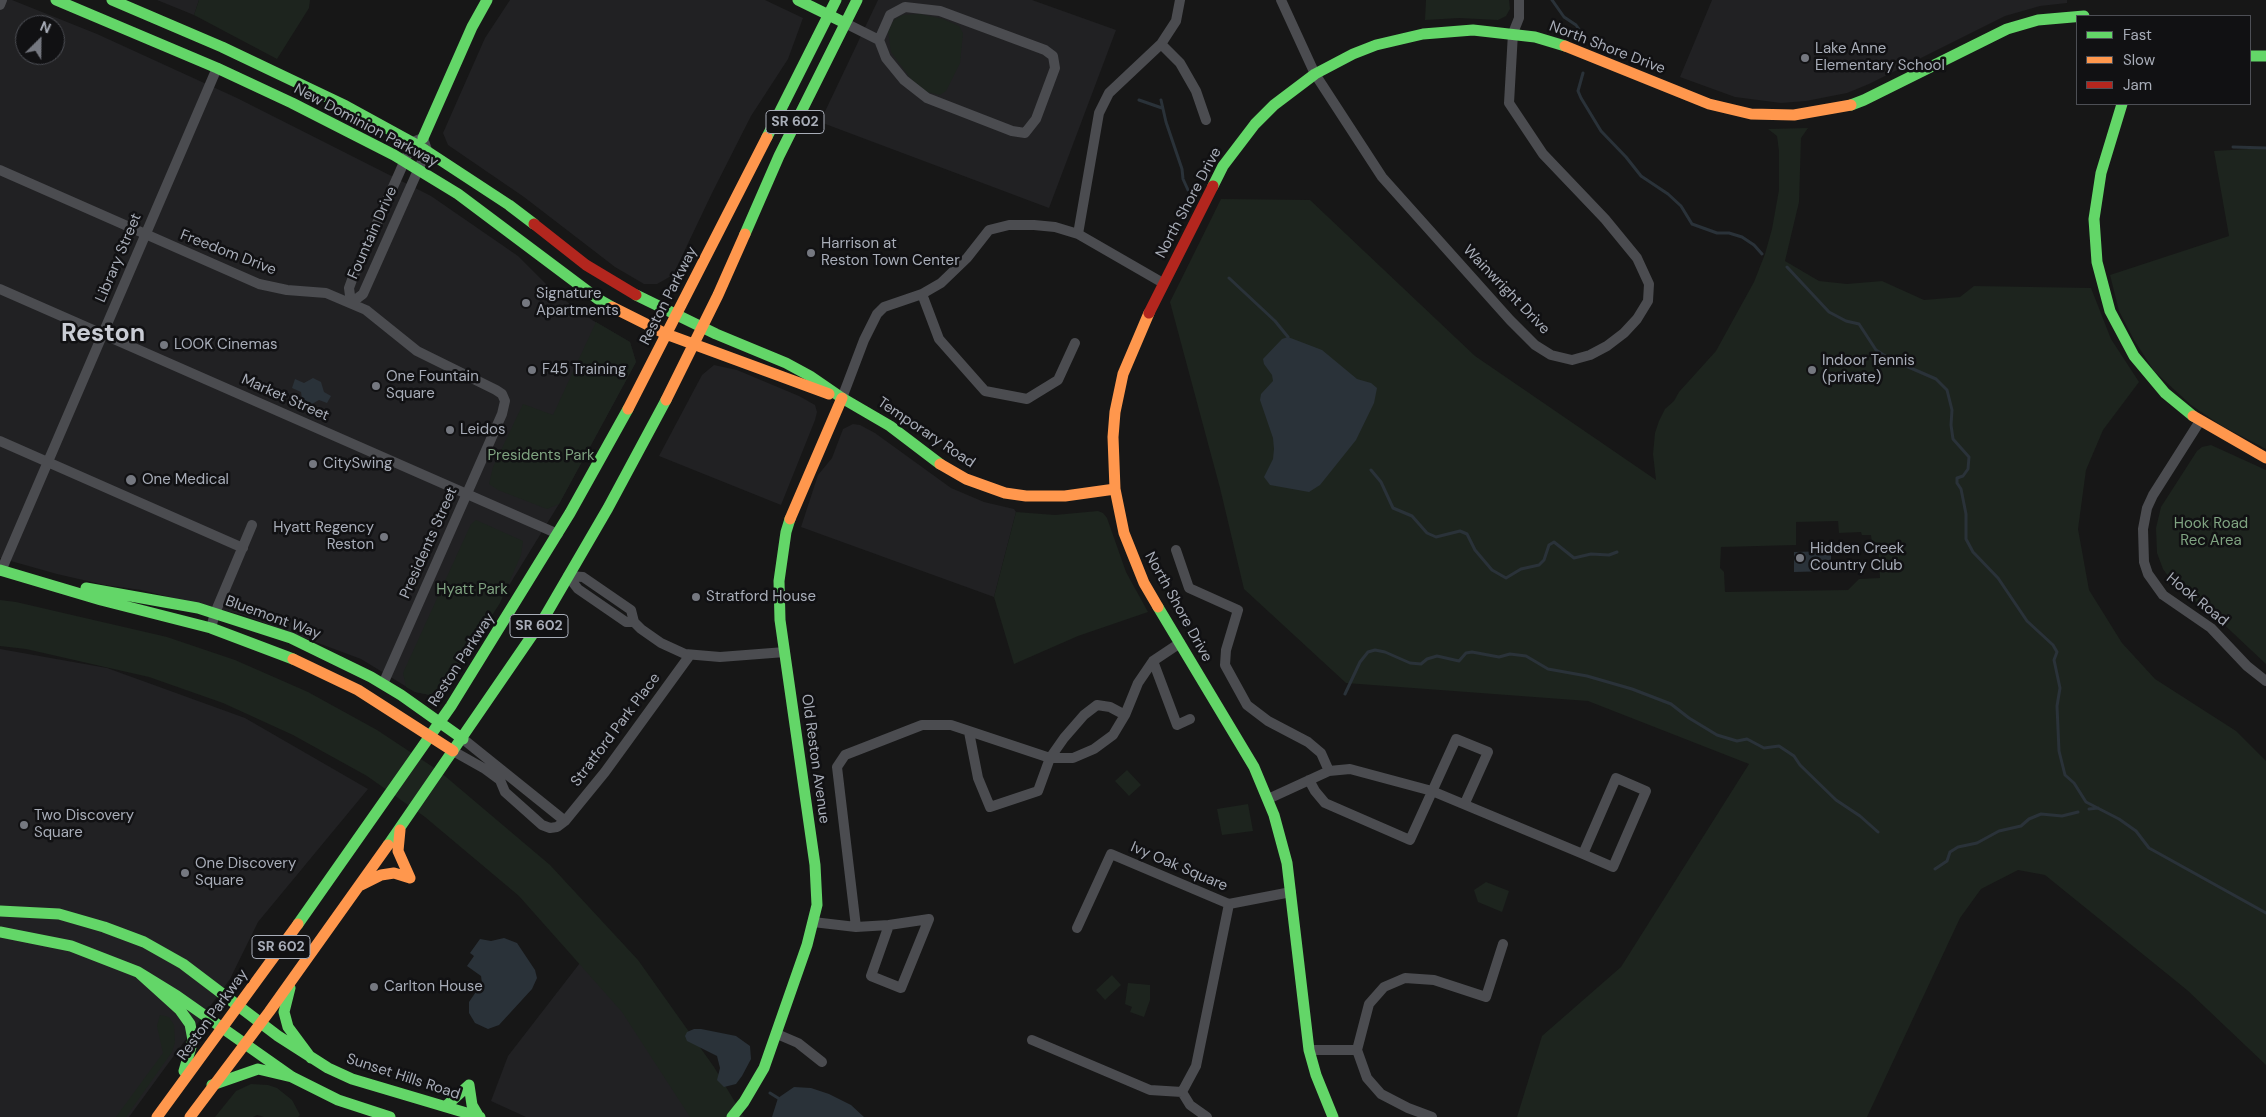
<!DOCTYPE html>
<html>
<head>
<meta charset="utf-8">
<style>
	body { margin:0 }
	#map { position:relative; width:2266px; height:1117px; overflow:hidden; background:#171717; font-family:"DM Sans",sans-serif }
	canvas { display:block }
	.legend { position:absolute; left:2076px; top:15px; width:175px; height:90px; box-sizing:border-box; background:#111113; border:1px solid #4d4f55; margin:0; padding:6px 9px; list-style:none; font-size:15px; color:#a8adb8 }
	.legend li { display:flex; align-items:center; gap:10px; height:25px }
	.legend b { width:25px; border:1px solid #4d4f55 }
	.north { position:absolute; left:15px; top:15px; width:50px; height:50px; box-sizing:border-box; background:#111113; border:1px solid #4d4f55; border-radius:50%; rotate:23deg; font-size:14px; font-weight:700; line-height:20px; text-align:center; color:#a8adb8 }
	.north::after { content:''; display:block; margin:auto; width:18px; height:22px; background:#757880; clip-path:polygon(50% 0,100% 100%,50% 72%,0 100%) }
</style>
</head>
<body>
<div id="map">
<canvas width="2266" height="1117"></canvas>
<ul class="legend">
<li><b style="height:6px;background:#63d668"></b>Fast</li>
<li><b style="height:6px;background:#ff974d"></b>Slow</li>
<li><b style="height:6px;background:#b3261e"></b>Jam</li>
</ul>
<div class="north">N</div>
</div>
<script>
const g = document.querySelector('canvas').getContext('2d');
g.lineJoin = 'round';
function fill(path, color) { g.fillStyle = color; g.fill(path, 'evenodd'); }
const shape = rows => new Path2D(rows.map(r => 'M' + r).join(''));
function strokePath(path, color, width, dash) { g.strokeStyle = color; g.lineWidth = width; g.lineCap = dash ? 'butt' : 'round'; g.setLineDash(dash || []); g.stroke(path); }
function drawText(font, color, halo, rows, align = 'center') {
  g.font = font + ' "DM Sans",sans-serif'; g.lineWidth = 5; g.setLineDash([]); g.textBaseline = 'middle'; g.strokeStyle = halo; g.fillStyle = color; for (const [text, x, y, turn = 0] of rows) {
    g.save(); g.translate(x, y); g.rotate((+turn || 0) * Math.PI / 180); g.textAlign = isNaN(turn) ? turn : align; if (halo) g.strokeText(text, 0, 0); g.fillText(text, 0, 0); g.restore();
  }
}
const built = shape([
	[0,0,12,0,97,34,237,98,431,196,518,256,555,293,592,320,630,342,636,362,559,504,454,675,430,695,415,692,361,659,243,615,141,590,105,585,57,574,0,558],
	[25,25,55,25,55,55,25,55],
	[157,0,199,0,194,15],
	[510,0,765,0,803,18,788,59,751,116,712,193,673,275,657,284,644,284,615,267,524,197,448,145,443,133,485,38],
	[878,0,1032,0,1116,30,1049,208,820,122],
	[1712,0,2067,0,2067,3,2040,6,2005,16,1869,84,1847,93,1806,101,1781,103,1735,97,1680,77],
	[714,365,737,370,799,396,815,405,817,412,815,420,781,505,659,456,702,375],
	[853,424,860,425,875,433,951,488,984,502,1014,509,1016,512,994,597,801,527,818,475,832,458,843,429],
	[0,649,107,668,245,718,368,789,258,922,230,979,129,1117,0,1117],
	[583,959,651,1043,695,1117,526,1117,491,1101,508,1056]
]);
const green = shape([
	[199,0,310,0,309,8,277,59,194,15],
	[1426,0,1509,0,1510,9,1506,16,1498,20,1459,18,1425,20],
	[920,14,943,19,959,26,963,33,960,63,946,91,940,95,927,92,911,79,891,52,888,31,894,20,903,15],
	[1808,128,1801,138,1799,202,1785,261,1819,281,1847,284,1882,281,1924,300,1960,297,1974,286,2091,288,2111,339,2139,382,2103,430,2086,470,2078,529,2089,590,2122,643,2155,679,2236,731,2266,761,2266,1065,2187,990,2045,875,2018,870,1981,889,1960,918,1867,1117,1517,1117,1542,1036,1621,967,1749,764,1588,701,1346,683,1244,589,1220,488,1170,302,1221,199,1310,200,1475,356,1656,480,1653,454,1655,433,1659,421,1665,409,1674,401,1679,392,1716,351,1754,282,1765,254,1772,229,1779,190,1779,151,1777,136,1768,129],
	[1838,521,1839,533,1861,532,1862,535,1871,535,1872,544,1878,543,1880,578,1859,579,1848,590,1725,592,1724,572,1720,568,1721,547,1796,545,1796,522],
	[2266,148,2266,449,2222,426,2191,405,2154,371,2134,340,2119,311,2110,275,2229,236,2214,151],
	[596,322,630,342,636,362,559,504,547,509,498,490,489,484,493,467,523,404,553,415],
	[2211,445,2266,470,2266,664,2217,618,2176,587,2163,569,2157,553,2156,528,2161,507,2197,451,2202,447],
	[1098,511,1103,513,1107,518,1126,572,1148,612,1078,636,1014,664,994,597,1016,512,1055,515],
	[476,520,523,541,521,555,500,603,454,675,430,695,415,692,406,687,403,673,471,524],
	[0,600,16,602,167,637,235,660,308,692,377,730,439,771,550,865,638,960,714,1067,744,1117,690,1117,622,1012,519,896,425,817,367,776,293,735,223,703,149,677,26,649,0,646],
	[1127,770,1141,785,1129,796,1115,781],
	[1248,804,1253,831,1222,835,1217,809],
	[1486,882,1509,891,1502,912,1478,902,1474,890],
	[1112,975,1121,985,1105,1000,1096,990],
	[1128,983,1150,985,1150,1000,1144,1017,1130,1012,1132,1007,1125,1004],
	[160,1015,169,1017,174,1025,175,1042,172,1052,126,1117,116,1117,163,1053,157,1026],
	[251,1084,268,1085,277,1088,292,1100,300,1115,298,1117,264,1117,257,1115,253,1117,215,1117,236,1091]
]);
const water = shape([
	[1288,337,1322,350,1357,379,1371,383,1377,388,1374,403,1356,440,1320,485,1309,492,1270,485,1264,477,1273,459,1274,449,1273,438,1260,400,1261,394,1273,381,1272,375,1264,364,1263,359,1282,339],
	[313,378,321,382,324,392,331,396,327,403,319,400,312,404,306,404,302,399,301,392,292,388,295,379,304,383],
	[1831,551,1831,571,1794,572,1794,552],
	[504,938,517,943,535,970,537,978,532,989,499,1025,488,1029,475,1023,469,1013,469,1002,482,983,481,976,467,966,474,956,470,953,480,939,491,941],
	[694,1029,701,1029,736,1036,750,1046,751,1059,742,1076,736,1084,724,1087,717,1080,720,1068,717,1056,687,1041,685,1036,687,1032],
	[794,1087,811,1088,829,1094,851,1105,864,1117,772,1117,778,1098]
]);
const stream = shape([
	[1552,0,1564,17,1576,25,1583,35],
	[1583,73,1578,91,1581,98,1601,131,1626,157,1641,176,1668,194,1681,206,1692,224,1717,233,1729,233,1742,237,1754,245,1762,254],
	[1139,100,1162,108],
	[1161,100,1166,122,1182,169,1183,179,1188,190],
	[2233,147,2266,148],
	[1787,267,1829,312,1846,321,1859,324,1876,350,1890,359,1936,379,1947,390,1952,410,1951,425,1953,439,1969,457,1968,469,1963,476,1957,478,1957,483,1961,489,1966,514,1966,539,1973,552,1998,578,2027,621,2053,645,2057,652,2054,660,2060,688,2057,706,2059,751,2065,775,2074,783,2086,802,2119,819,2136,831,2149,848,2266,913],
	[1229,278,1275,321,1288,337],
	[1371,470,1381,482,1393,508,1412,516,1427,533,1436,537,1460,531,1467,534,1475,550,1492,570,1506,578,1521,569,1539,565,1544,560,1549,545,1554,542,1574,558,1591,554,1609,555,1617,552],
	[1345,694,1360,662,1368,652,1375,650,1385,652,1410,663,1421,664,1427,659,1437,656,1459,661,1466,653,1472,652,1499,657,1510,654,1526,656,1548,669,1587,676,1632,689,1671,704,1689,718,1717,735,1737,741,1747,739,1764,748,1779,746,1794,756,1800,765,1836,800,1860,816,1878,832],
	[2089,809,2098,808],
	[1935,869,1947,861,1950,852,1958,847,1977,843,1999,831,2021,826,2029,819,2041,814,2062,816,2078,812],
	[770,1093,778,1098]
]);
const street = shape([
	[1281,0,1315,74,1382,177,1510,320,1535,345,1551,355,1572,360,1590,355,1607,346,1624,333,1637,319,1648,301,1649,284,1637,258,1605,219,1543,154,1509,103,1513,33,1519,18,1519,0],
	[0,5,2,0],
	[845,23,879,40,886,58,904,80,927,98,1012,131,1025,133,1036,119,1055,68,1053,56,1045,50,940,11,905,7,890,15,879,40],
	[1161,44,1180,63,1196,91,1206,120],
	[423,138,427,150,363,294,351,303,349,288,353,277,413,142,423,138],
	[0,170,259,284,287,290,326,293,366,310,417,351,496,390,502,394,505,401,502,414,383,684],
	[1078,234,1099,113,1109,93,1161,44,1176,21,1180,0],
	[0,289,558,534],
	[922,294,939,339,985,391,1027,399,1058,380,1075,343],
	[842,398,864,340,877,314,884,307,922,294,941,283,967,258,989,230,1009,225,1034,225,1055,227,1078,234,1163,283],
	[2200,421,2153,495,2147,508,2143,529,2144,562,2148,574,2163,595,2211,628,2247,666,2266,681],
	[0,441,243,548],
	[1176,550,1189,588,1238,610,1226,650,1225,665,1247,705,1268,721,1308,742,1321,753,1329,771],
	[1,571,217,68],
	[568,576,583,577,631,610,634,622,641,629,661,643,685,654,720,657,785,652],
	[568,576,578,589,626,622,634,622],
	[211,628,215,613,252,525],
	[1153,661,1177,725,1190,719],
	[969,732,978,778,990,807,1038,791,1050,758,1073,758,1094,749,1113,735,1125,715],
	[463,739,565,821],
	[453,751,485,769,500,780,505,792,542,825,550,828,557,827,565,821,605,772,690,655],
	[1616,778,1646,791,1613,867,1583,854,1616,778],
	[1309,780,1315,791,1325,803,1410,840,1456,739,1488,752,1465,803],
	[1268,799,1329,771,1350,769,1432,791,1583,854],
	[929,919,901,988,871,976,889,925,929,919],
	[813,922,856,927],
	[889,925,856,927,837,767,845,755,922,725,951,725,1050,758,1064,738,1084,715,1097,705,1110,707,1125,715,1138,683,1153,661,1180,643],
	[1077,928,1111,854,1229,904,1291,892],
	[777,1034,798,1043,822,1062],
	[1032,1040,1150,1090,1182,1092,1190,1105,1207,1117],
	[1309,1050,1357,1050],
	[1182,1092,1196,1066,1229,904],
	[1432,1117,1408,1108,1381,1094,1367,1078,1357,1050,1369,1004,1384,987,1405,978,1434,980,1486,997,1503,944]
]);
const fast = shape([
	[56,0,217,68,292,103,394,155,458,194,598,299,612,307],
	[112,0,222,47,346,106,419,146,509,205,534,224],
	[798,0,845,23],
	[2250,56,2266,56],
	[2122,104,2101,173,2094,219,2097,262,2110,311,2134,356,2165,393,2193,416],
	[1851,105,1864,100,2007,29,2038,20,2084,16],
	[767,137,836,0],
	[423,138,472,27,487,0],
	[1213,186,1223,166,1255,124,1274,105,1315,74,1353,54,1376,45,1423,34,1473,30,1535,37,1565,46],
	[745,234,779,156,857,0],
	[636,295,716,334,786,363,810,376,842,398,890,426,940,464],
	[0,570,101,600,211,628,293,659],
	[86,588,198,608,291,638,371,677,401,695,463,739],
	[1158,607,1254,767,1274,815,1287,863,1309,1050,1316,1075,1333,1117],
	[388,845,544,618,608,508,666,400],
	[0,911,59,914,104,927,144,942,183,964,278,1036,328,1068,352,1079,480,1117],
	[298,924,451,706,570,513,628,409],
	[0,932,71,946,138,972,177,996,292,1077,338,1100,390,1117],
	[138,972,180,1010,190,1024,193,1040,184,1071],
	[290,988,284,1012,288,1027,311,1058],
	[212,1085,258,1069,292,1077],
	[469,1085,472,1105,479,1117],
	[446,1106,469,1085],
	[732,1117,744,1102,764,1068,807,945,817,905,815,865,780,620,779,581,786,532,790,519]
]);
const slow = shape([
	[1565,46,1709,104,1751,114,1794,115,1851,105],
	[612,307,666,334,829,394],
	[1149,313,1123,374,1115,412,1113,437,1115,489,1124,533,1144,583,1158,607],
	[666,400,718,295,745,234],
	[628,409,767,137],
	[2193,416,2266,458],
	[940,464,966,479,1005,493,1026,496,1065,496,1115,489],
	[790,519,842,398],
	[293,659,358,690,453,751],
	[400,830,398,851,410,878],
	[361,885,381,875,394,873,410,878],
	[157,1117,298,924],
	[190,1117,269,1012,388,845]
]);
const jam = shape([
	[534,224,586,265,636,295],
	[1149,313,1213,186]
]);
const markers = [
	[1805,58,5,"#757880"],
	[811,253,5,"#757880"],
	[526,303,5,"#757880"],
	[164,345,5,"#757880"],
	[532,370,5,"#757880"],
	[1812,370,5,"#757880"],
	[376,386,5,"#757880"],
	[450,430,5,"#757880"],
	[313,464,5,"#757880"],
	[131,480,6,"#757880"],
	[384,537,5,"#757880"],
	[1800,558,5,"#757880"],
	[696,597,5,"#757880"],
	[24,825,5,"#757880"],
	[185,873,5,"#757880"],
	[374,987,5,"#757880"]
];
const shields = [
	[795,122,58],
	[539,626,58],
	[281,947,58]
];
const shieldNames = [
	["SR 602",795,122],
	["SR 602",539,626],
	["SR 602",281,947]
];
const streetNames = [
	["North Shore Drive",1607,48,21],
	["New Dominion Parkway",366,126,28],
	["North Shore Drive",1189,203,-62],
	["Fountain Drive",373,233,-66],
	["Freedom Drive",228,253,21],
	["Library Street",119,258,-67],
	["Wainwright Drive",1506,290,46],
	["Reston Parkway",669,296,-63],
	["Market Street",285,398,24],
	["Temporary Road",926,433,34],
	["Presidents Street",429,543,-66],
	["Hook Road",2197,600,39],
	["North Shore Drive",1178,607,61],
	["Bluemont Way",273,618,20],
	["Reston Parkway",462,660,-57],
	["Stratford Park Place",616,730,-53],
	["Old Reston Avenue",815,759,82],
	["Ivy Oak Square",1179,867,23],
	["Reston Parkway",213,1015,-54],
	["Sunset Hills Road",403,1077,18]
];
const poiNames = [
	["Lake Anne",1815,49],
	["Elementary School",1815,66],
	["Harrison at",821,244],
	["Reston Town Center",821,261],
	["Signature",536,294],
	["Apartments",536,311],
	["LOOK Cinemas",174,345],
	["Indoor Tennis",1822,361],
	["(private)",1822,378],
	["F45 Training",542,370],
	["One Fountain",386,377],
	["Square",386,394],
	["Leidos",460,430],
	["CitySwing",323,464],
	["One Medical",142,480],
	["Hyatt Regency",374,528,"right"],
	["Reston",374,545,"right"],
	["Hidden Creek",1810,549],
	["Country Club",1810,566],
	["Stratford House",706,597],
	["Two Discovery",34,816],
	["Square",34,833],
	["One Discovery",195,864],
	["Square",195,881],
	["Carlton House",384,987]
];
const parkNames = [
	["Presidents Park",541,456],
	["Hook Road",2211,524],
	["Rec Area",2211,541],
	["Hyatt Park",472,590]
];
const townNames = [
	["Reston",103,334]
];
fill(built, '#212123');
fill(green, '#1d241e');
fill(water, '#2a3239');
strokePath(stream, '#2a3239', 3);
strokePath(street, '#4b4c50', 10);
strokePath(fast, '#63d668', 11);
strokePath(slow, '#ff974d', 11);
strokePath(jam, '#b3261e', 11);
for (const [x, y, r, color] of markers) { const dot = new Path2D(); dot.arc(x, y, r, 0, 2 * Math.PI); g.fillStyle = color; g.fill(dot); strokePath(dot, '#111113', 2); }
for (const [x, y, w] of shields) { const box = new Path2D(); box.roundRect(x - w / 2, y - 11.5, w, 23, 4); g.fillStyle = '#111113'; g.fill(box); strokePath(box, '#a8adb8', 1); }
drawText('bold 14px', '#a8adb8', null, shieldNames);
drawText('15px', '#a8adb8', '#111113', streetNames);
drawText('15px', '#a8adb8', '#111113', poiNames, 'left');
drawText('15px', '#7fa381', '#111113', parkNames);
drawText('bold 25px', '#c9ccd4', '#111113', townNames);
</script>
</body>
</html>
